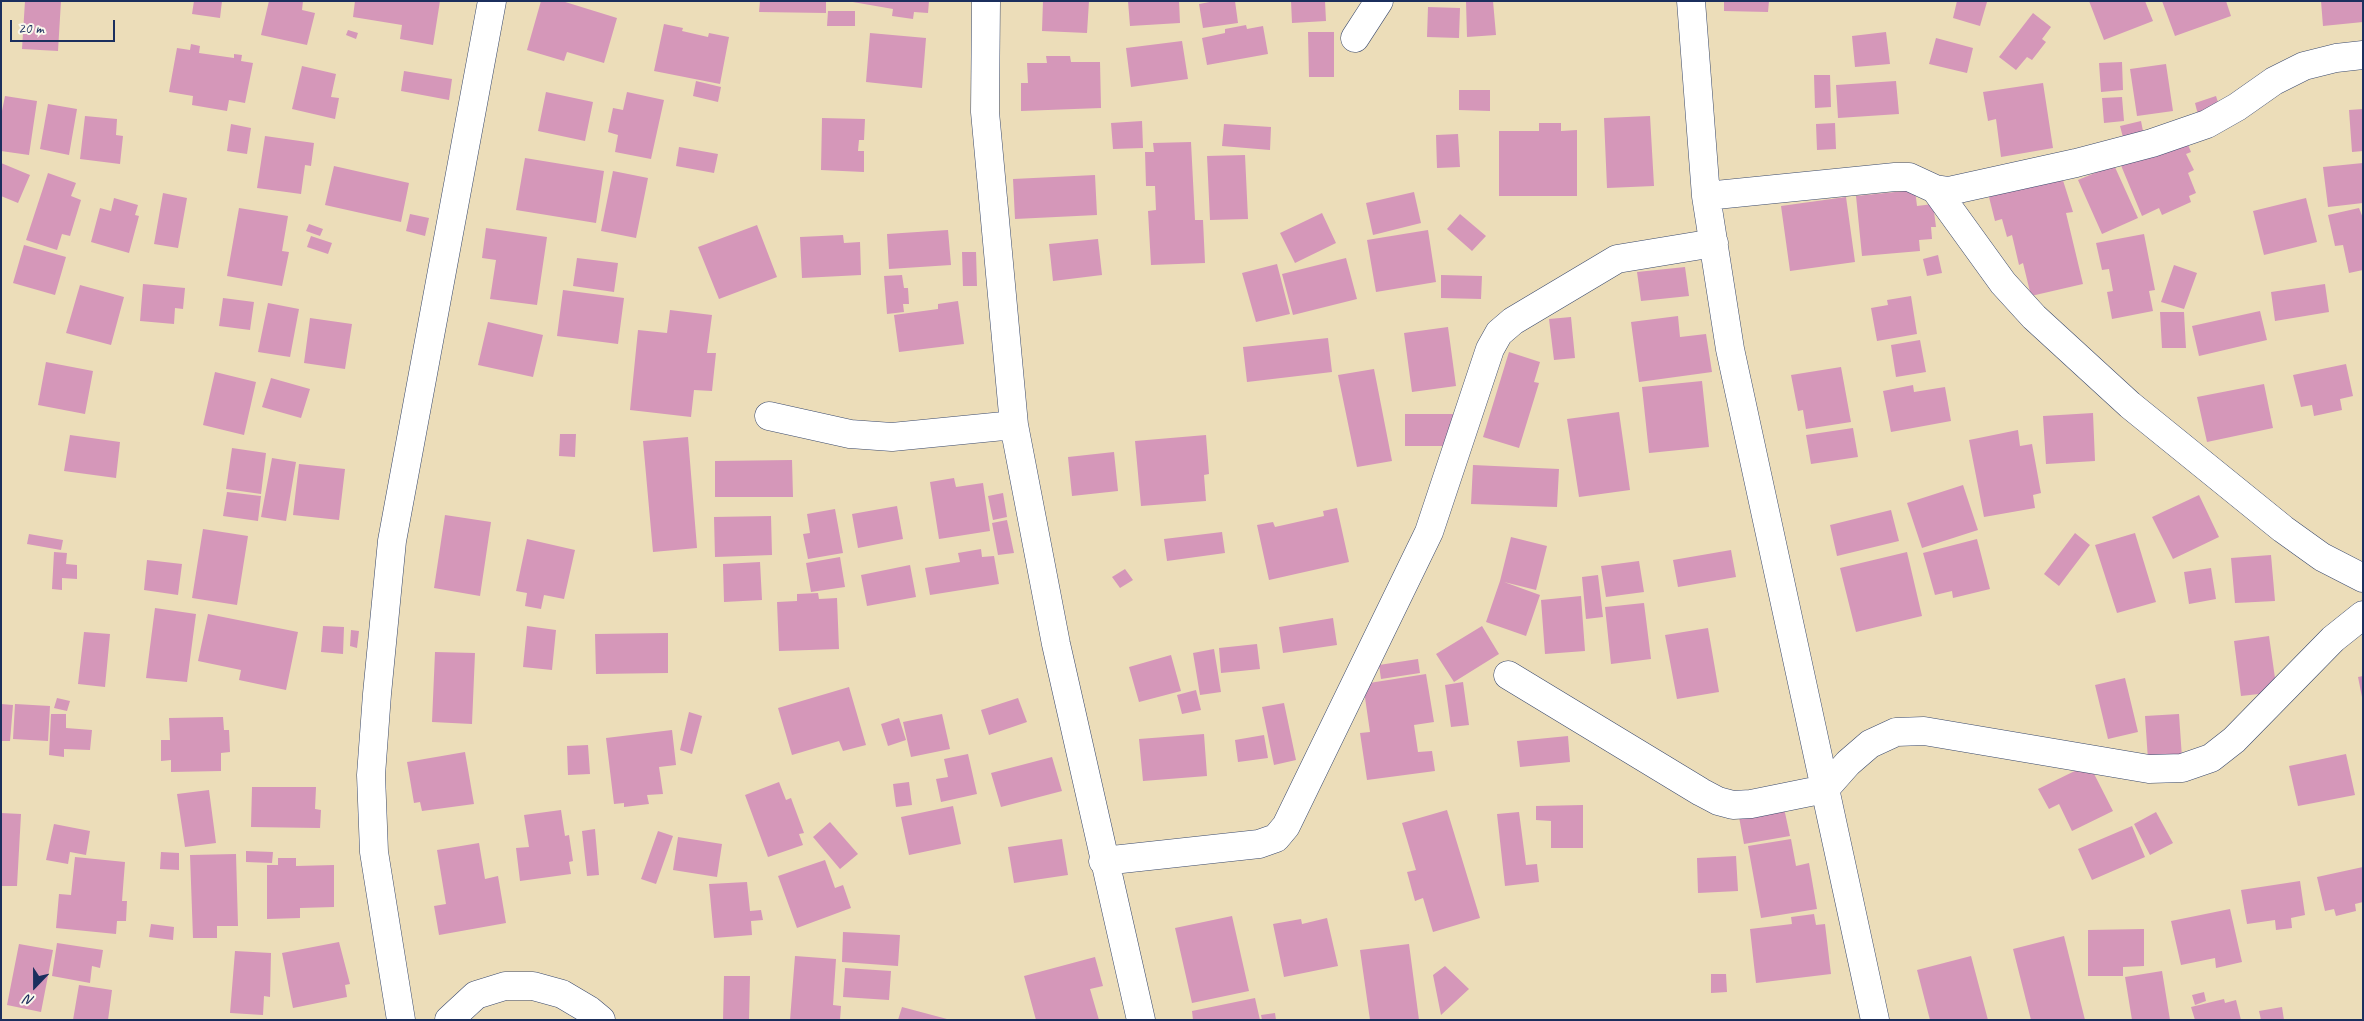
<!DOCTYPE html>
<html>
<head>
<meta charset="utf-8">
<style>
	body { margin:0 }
	#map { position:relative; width:2364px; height:1021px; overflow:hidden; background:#ecddb9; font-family:Caveat,sans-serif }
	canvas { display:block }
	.frame { position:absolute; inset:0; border:2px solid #1b2f5e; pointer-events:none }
	.north { position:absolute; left:10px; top:961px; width:50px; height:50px; -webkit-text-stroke:4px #fbf7ec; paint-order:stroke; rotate:202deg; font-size:14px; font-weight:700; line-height:20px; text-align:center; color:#1b2f5e }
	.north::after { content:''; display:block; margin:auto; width:18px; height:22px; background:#1b2f5e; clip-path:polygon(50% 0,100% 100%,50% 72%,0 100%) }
	.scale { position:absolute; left:10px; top:20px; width:105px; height:22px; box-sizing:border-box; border:2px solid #1b2f5e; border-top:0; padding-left:6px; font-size:15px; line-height:18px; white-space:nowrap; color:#1b2f5e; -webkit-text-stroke:4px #fbf7ec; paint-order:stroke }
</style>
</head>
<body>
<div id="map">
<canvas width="2364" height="1021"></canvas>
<div class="frame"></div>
<div class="north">N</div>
<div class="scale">20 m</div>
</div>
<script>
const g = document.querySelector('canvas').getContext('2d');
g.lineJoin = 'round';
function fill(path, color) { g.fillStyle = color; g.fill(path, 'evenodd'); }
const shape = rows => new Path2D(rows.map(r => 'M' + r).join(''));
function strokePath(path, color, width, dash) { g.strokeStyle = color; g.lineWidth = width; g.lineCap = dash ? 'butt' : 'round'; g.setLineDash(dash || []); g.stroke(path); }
const building = shape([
	[25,1,61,1,58,51,22,49],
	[194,1,222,1,220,18,192,14],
	[269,1,303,1,302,10,315,13,307,45,261,35],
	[355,1,440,1,433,45,400,39,402,25,353,17],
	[541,1,562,1,617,18,604,63,567,52,564,61,527,50],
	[760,1,826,1,826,13,759,12],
	[847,1,929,1,928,13,914,12,913,19,892,16,893,9],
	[1043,1,1089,1,1087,33,1042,31],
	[1128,1,1179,1,1180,23,1130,26],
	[1215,1,1235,1,1238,23,1203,28,1199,4],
	[1291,1,1325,1,1326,21,1292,23],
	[1466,1,1493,1,1496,35,1467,37],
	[1724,1,1769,1,1768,12,1724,11],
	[1957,1,1987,2,1980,26,1953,18],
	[2089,1,2145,1,2153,21,2104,40],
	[2162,1,2226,1,2231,16,2175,36],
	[2321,1,2363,1,2363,22,2323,26],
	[1428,7,1460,8,1459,38,1427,37],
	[828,11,855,11,855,26,827,26],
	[2033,13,2051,27,2042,39,2046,42,2032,60,2027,57,2016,70,1999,57],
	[664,24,683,28,682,31,708,37,709,33,729,37,720,84,654,71],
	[1246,25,1247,29,1263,26,1268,54,1207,65,1202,38,1225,33,1225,29],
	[348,30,358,33,356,39,346,35],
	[1308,32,1334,32,1334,77,1309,77],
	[1886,32,1890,64,1855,67,1852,36],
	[870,33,926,38,922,88,866,82],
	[1936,38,1973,48,1967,73,1929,64],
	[1182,41,1188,79,1131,87,1126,48],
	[191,44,200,46,199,53,234,58,234,54,242,55,241,61,253,63,245,103,229,100,227,111,192,105,193,96,169,92,177,48,190,50],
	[1046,56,1070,56,1071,62,1100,62,1101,108,1021,111,1021,83,1028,83,1027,63,1047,63],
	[2122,62,2123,90,2101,92,2099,63],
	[2166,64,2173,111,2137,116,2130,69],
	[302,66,336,74,331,97,339,98,335,119,292,109],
	[404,71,452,79,449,100,401,91],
	[1814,75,1830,75,1831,107,1815,108],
	[696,81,721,87,718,102,693,96],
	[1896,81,1899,114,1838,118,1836,85],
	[2043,83,2053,148,2001,157,1996,119,1988,121,1983,92],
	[1459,90,1490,90,1490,111,1459,110],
	[546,92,593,102,585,141,538,131],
	[627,92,664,100,651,159,615,152,618,135,608,132,613,108,623,110],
	[5,96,37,101,29,155,1,151,1,116],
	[2216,96,2221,112,2199,119,2195,103],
	[2122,97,2124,121,2104,123,2102,98],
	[48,104,77,109,69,155,40,149],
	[2363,109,2363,151,2352,152,2349,110],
	[85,116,117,119,116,135,123,136,120,164,80,159],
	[1650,116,1654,186,1607,188,1604,118],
	[822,118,865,119,864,140,859,140,858,151,864,151,864,172,821,170],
	[1142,121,1143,148,1113,149,1111,123],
	[2141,121,2144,136,2124,141,2120,126],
	[1539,123,1561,123,1561,131,1577,130,1577,196,1499,196,1499,131,1539,131],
	[1835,123,1836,149,1817,150,1816,124],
	[231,124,251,128,247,154,227,151],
	[1224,124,1271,127,1270,150,1222,146],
	[1458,134,1460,167,1437,168,1436,135],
	[2184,135,2191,152,2186,154,2194,170,2188,173,2196,193,2189,196,2191,202,2162,215,2159,208,2142,216,2120,163],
	[265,136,314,143,311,166,305,165,301,194,257,188],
	[1191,142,1195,220,1203,220,1205,263,1151,265,1148,211,1156,210,1155,186,1146,186,1145,152,1154,152,1153,143],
	[679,147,718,154,714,173,676,166],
	[1245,155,1248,219,1210,220,1207,156],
	[525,158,604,171,596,223,516,210],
	[1,163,30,175,18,203,1,196],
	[2363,163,2363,203,2328,207,2323,167],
	[2114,165,2138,218,2102,234,2078,180],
	[334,166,409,183,401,222,325,205],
	[613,171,648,178,636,238,601,231],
	[2060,171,2073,212,2066,213,2083,284,2031,296,2023,263,2019,265,2012,235,2007,237,2002,219,1995,221,1987,189],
	[48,173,76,183,71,196,81,200,70,236,62,234,57,250,26,240],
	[1095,175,1097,215,1015,219,1013,179],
	[1915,190,1917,206,1933,204,1936,227,1931,227,1932,239,1919,240,1920,251,1862,256,1856,196],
	[1414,192,1421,223,1373,235,1366,203],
	[163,193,187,198,178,248,154,244],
	[1846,197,1855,262,1790,271,1781,206],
	[114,198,138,205,135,215,139,216,129,253,91,242,100,208,111,211],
	[2306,198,2317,242,2264,255,2253,211],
	[239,208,288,216,282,251,289,252,282,286,227,276],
	[2359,208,2363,218,2363,270,2349,273,2343,245,2335,246,2328,215],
	[1322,213,1336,243,1295,263,1280,233],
	[410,214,429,218,425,236,406,231],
	[1460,214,1486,236,1472,251,1447,229],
	[309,224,323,229,320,236,306,231],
	[757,225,777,277,719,299,698,247],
	[486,228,547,237,537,305,490,299,496,260,482,258],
	[948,230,951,265,889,269,887,234],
	[1428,230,1436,282,1376,292,1367,240],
	[2144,234,2155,290,2149,291,2153,311,2112,319,2107,292,2113,291,2109,269,2102,270,2096,243],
	[843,235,844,243,860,242,861,275,802,278,800,237],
	[311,236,332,243,328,254,307,247],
	[1098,239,1102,275,1053,281,1049,244],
	[24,245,66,257,55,295,13,283],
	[962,252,976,252,977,286,963,286],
	[1938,255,1942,273,1927,276,1923,259],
	[577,258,618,263,614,292,573,286],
	[1346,258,1357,299,1293,315,1282,274],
	[1277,264,1290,314,1256,322,1242,273],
	[2174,265,2197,273,2184,309,2161,302],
	[1685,267,1689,296,1641,301,1637,272],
	[902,275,904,288,908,288,909,304,903,304,904,312,887,314,884,276],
	[1441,275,1482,276,1481,299,1441,298],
	[143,284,185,288,183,309,175,308,174,324,140,321],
	[2325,284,2329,312,2275,321,2271,292],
	[80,285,124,297,111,345,66,333],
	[563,290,624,298,618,344,557,336],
	[1911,296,1917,334,1877,341,1871,308,1888,305,1887,300],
	[223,298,254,302,250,330,219,326],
	[958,301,964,344,899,352,894,315,938,309,938,304],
	[268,303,299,309,290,357,258,352],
	[670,310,712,315,707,353,716,353,712,391,694,390,691,417,630,410,638,330,667,333],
	[2260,311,2267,340,2199,356,2192,326],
	[2160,312,2184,312,2186,348,2162,348],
	[1678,316,1680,337,1706,334,1712,372,1639,382,1631,322],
	[1571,317,1575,358,1554,360,1549,319],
	[310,318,352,324,345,369,304,363],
	[488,322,543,335,533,377,478,365],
	[1448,327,1456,386,1412,392,1404,333],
	[1328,338,1332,372,1247,382,1243,347],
	[1920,340,1926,372,1896,377,1891,345],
	[1509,352,1540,362,1534,382,1539,383,1519,448,1483,437],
	[46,362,93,371,85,414,38,405],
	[2346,364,2353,396,2340,399,2342,410,2314,416,2312,405,2301,407,2293,375],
	[1841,367,1851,422,1806,429,1803,410,1798,411,1791,375],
	[1374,369,1392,461,1357,467,1338,375],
	[215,372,256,382,244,435,203,425],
	[271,378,310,389,301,418,262,407],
	[1702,381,1709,447,1649,453,1642,387],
	[2264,384,2273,428,2207,442,2197,397],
	[1913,385,1914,392,1945,387,1951,421,1891,432,1883,391],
	[1619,412,1630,490,1579,497,1567,419],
	[2093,413,2095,461,2046,464,2043,416],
	[1405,414,1454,414,1455,446,1405,446],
	[1853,428,1858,457,1811,464,1806,435],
	[2018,430,2020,446,2032,444,2041,493,2033,495,2035,508,1984,517,1969,440],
	[560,434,576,434,575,457,559,456],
	[70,435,120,442,116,478,64,471],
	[1206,435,1209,474,1204,475,1206,501,1141,506,1135,441],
	[688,437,697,548,653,552,643,441],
	[232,448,266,453,261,494,226,489],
	[1114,452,1118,491,1072,496,1068,457],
	[272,458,296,462,286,521,261,517],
	[792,460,793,497,715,497,715,461],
	[299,464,345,469,339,520,293,515],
	[1473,465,1559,469,1557,507,1471,504],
	[954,478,956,487,983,483,990,531,939,539,930,482],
	[1963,485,1978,530,1922,548,1907,503],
	[227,492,261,496,258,521,223,516],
	[1003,493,1007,517,993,520,988,496],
	[2199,495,2219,537,2173,559,2152,517],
	[897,506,903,539,858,548,852,514],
	[1337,508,1349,562,1269,580,1257,525,1273,522,1275,527,1324,516,1323,511],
	[835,509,843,553,808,559,803,534,810,533,807,514],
	[1891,510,1899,541,1837,556,1830,525],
	[445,515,491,522,480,596,434,588],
	[771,516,772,555,715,557,714,517],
	[1007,520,1014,553,998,555,992,523],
	[203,529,248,536,237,605,192,598],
	[1222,532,1225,553,1167,561,1164,539],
	[2075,533,2090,545,2059,586,2044,574],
	[2135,533,2156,602,2117,613,2095,545],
	[29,534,63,540,61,550,27,544],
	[1511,537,1547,546,1536,590,1504,582,1540,595,1526,636,1486,622,1500,581],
	[527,539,575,550,564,599,544,595,541,609,525,606,527,593,516,591],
	[1977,539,1990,589,1953,598,1952,591,1935,595,1923,553],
	[981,549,982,557,994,556,999,584,930,595,925,568,960,562,958,553],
	[1731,550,1736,577,1678,587,1673,560],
	[54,552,67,553,66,564,77,565,77,579,62,578,62,590,52,589],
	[1907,552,1922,616,1856,632,1840,568],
	[2271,555,2275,601,2235,603,2231,558],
	[840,557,845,587,811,592,806,563],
	[147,560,182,564,178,595,144,590],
	[1639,561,1644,592,1606,597,1601,566],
	[760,562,762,600,724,602,723,564],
	[910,565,916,597,867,606,861,575],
	[2211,568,2216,599,2189,604,2184,572],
	[1125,569,1133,580,1120,588,1112,577],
	[1598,575,1603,617,1586,619,1582,577],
	[818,593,819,599,837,598,839,649,779,651,777,602,797,601,797,594],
	[1581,596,1585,651,1545,654,1541,600],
	[1644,603,1651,659,1611,664,1605,607],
	[155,608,196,614,187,682,146,678],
	[208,614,298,632,286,690,239,680,241,670,198,661],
	[1333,618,1337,645,1283,653,1279,627],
	[323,626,344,627,343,654,321,652],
	[527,626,556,630,552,670,523,667],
	[1482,626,1499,654,1454,682,1436,654],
	[1708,628,1719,692,1677,699,1665,635],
	[351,630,359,631,357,648,350,646],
	[84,632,110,634,105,687,78,684],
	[668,633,668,673,596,674,595,634],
	[2269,636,2277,692,2241,696,2234,641],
	[1257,644,1260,669,1221,673,1219,648],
	[1214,649,1221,692,1200,695,1193,653],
	[435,652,475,653,472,724,432,722],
	[1171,655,1181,691,1139,702,1129,667],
	[1418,659,1420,673,1381,679,1379,665],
	[1426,674,1434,722,1414,725,1418,752,1432,751,1435,771,1367,780,1360,733,1370,732,1363,684],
	[2363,676,2363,696,2362,697,2358,677],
	[2125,678,2138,732,2108,739,2095,685],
	[1463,682,1469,725,1451,727,1445,685],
	[849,687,866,745,843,751,839,741,792,755,778,708],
	[1196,690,1201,710,1182,714,1177,695],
	[57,698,70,701,67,711,54,708],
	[1018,698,1027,722,989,735,981,710],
	[1284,703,1296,760,1274,765,1262,707],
	[1,704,13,705,10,741,1,741],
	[15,704,50,706,48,741,13,739],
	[689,712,702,716,692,754,680,750],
	[51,714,66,714,66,728,92,730,90,750,64,749,64,757,49,755],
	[942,714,950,749,911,757,903,722],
	[2179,714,2182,758,2148,760,2145,716],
	[223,717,224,730,229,730,230,752,221,753,221,771,171,772,171,760,161,761,161,740,170,740,169,718],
	[899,718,906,740,888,746,881,724],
	[672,730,676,765,659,767,663,794,647,795,649,804,624,807,624,803,614,804,606,738],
	[1204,734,1207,776,1143,781,1139,739],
	[1264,735,1268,758,1238,762,1235,740],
	[1568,736,1570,762,1520,767,1517,741],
	[588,745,590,774,568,775,567,746],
	[465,752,474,804,422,811,420,802,414,803,407,762],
	[968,754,977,794,941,802,936,779,948,777,944,759],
	[2346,754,2355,795,2298,806,2289,766],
	[1052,757,1062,791,1001,807,991,773],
	[2089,764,2113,811,2072,831,2059,804,2049,809,2038,789],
	[779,782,786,800,791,798,804,833,799,834,803,845,768,857,745,795],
	[909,782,912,805,896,807,893,784],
	[252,787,316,787,315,809,321,810,320,828,251,827],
	[209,790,216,843,185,847,177,794],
	[1583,805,1583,848,1551,848,1551,821,1536,820,1536,806],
	[953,806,961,844,909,855,901,817],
	[1784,808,1790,836,1744,844,1739,817],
	[561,810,565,836,569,835,573,861,569,862,571,874,520,881,516,848,529,847,524,815],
	[1447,810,1480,918,1433,932,1423,898,1415,901,1407,872,1416,870,1402,823],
	[1519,812,1526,865,1537,864,1539,882,1505,886,1497,814],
	[2156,812,2173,843,2150,855,2134,824],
	[1,813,21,814,17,886,1,886],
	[830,822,858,854,840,869,813,837],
	[54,824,90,831,86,855,70,852,68,864,46,860],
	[2132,826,2145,857,2092,880,2078,849],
	[595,829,599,875,587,876,582,831],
	[658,831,673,836,656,884,641,879],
	[678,837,722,844,717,877,673,870],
	[1062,839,1068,875,1014,883,1008,847],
	[1791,839,1796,866,1809,863,1817,909,1761,918,1748,846],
	[479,843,485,879,498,876,506,923,439,935,434,906,446,904,437,850],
	[246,851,273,852,272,863,246,862],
	[161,852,179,853,179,870,160,869],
	[236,854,238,926,217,926,217,938,193,938,190,855],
	[1736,856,1738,891,1698,893,1697,858],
	[75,857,125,862,122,901,127,901,126,921,117,921,116,934,56,928,59,894,71,895],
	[278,858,296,858,296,866,334,865,334,907,300,908,300,918,267,919,267,865,278,865],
	[825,860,835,888,843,885,851,908,797,928,778,876],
	[2363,867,2363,902,2355,904,2356,911,2336,916,2334,909,2325,911,2317,877],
	[2300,881,2305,915,2291,918,2292,928,2276,930,2275,920,2247,924,2241,890],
	[747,882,750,911,761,910,763,920,751,921,752,935,714,938,709,884],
	[2230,909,2242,962,2216,968,2215,958,2181,965,2171,921],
	[1814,914,1816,925,1825,924,1831,974,1756,983,1750,929,1792,924,1791,917],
	[1232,916,1249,991,1192,1003,1175,928],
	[1327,918,1338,966,1284,977,1273,924,1301,919,1302,924],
	[151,924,174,927,173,940,149,937],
	[2144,929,2144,966,2123,967,2123,976,2088,976,2088,930],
	[843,932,900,935,898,966,842,962],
	[2064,936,2085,1020,2031,1020,2013,949],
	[339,942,350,984,345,985,347,997,293,1008,282,953],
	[57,943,103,950,100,968,92,966,90,983,52,976],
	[19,944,53,950,41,1012,7,1005],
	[1409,944,1419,1020,1370,1020,1360,950],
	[235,951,271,953,270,997,264,996,263,1015,230,1013],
	[795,956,836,959,833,1005,841,1006,840,1020,790,1020],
	[1971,956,1988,1020,1930,1020,1917,970],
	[1095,957,1103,986,1090,989,1099,1020,1036,1020,1024,976],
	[1445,966,1469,989,1441,1015,1433,975],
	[845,968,891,971,889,1000,843,997],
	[2162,971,2170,1020,2132,1020,2125,977],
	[1711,974,1726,974,1727,992,1711,993],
	[724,976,750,976,749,1020,723,1020],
	[79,985,112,990,108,1020,73,1020],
	[2204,992,2206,1001,2195,1005,2192,995],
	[1255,998,1260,1020,1193,1020,1192,1011],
	[2224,999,2225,1003,2236,1000,2241,1020,2195,1020,2191,1007],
	[902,1007,947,1019,947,1020,898,1020],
	[2282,1007,2284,1020,2261,1020,2259,1011],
	[1275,1013,1276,1020,1262,1020,1261,1015]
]);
const minor = shape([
	[986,1,985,112,1014,425,1056,644,1141,1020],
	[1691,1,1706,196,1730,349,1875,1020],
	[1355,38,1379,1],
	[1935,189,2003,283,2034,317,2130,405,2283,529,2322,557,2363,578],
	[1706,196,1895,177,1909,177,1935,189,1949,191,2076,163,2152,143,2207,124,2237,107,2274,81,2304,66,2336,58,2363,55],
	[769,416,850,434,892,437,1014,425],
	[1508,675,1701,792,1718,801,1733,805,1751,804,1825,789,1848,763,1870,744,1896,732,1924,731,2149,769,2182,768,2211,758,2234,740,2333,639,2363,615],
	[1103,861,1259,844,1276,838,1286,826,1429,532,1490,349,1499,333,1513,321,1617,259,1714,243],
	[401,1020,374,852,371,775,377,694,392,541,492,1],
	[449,1020,476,995,505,986,533,986,562,994,589,1010,601,1020]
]);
fill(building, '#d597b9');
strokePath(minor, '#3a496c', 29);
strokePath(minor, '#fff', 28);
</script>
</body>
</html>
